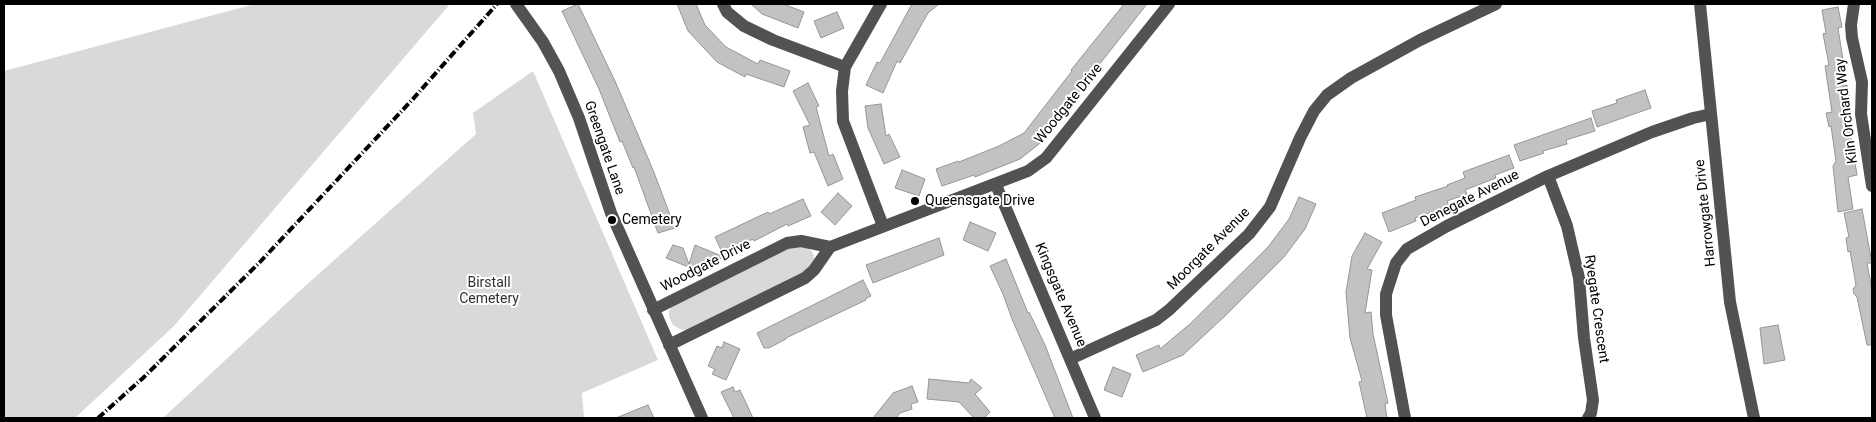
<!DOCTYPE html>
<html>
<head>
<meta charset="utf-8">
<style>
	body { margin:0 }
	#map { position:relative; width:1876px; height:422px; overflow:hidden; background:#fff; font-family:Roboto,sans-serif }
	canvas { display:block }
	.frame { position:absolute; inset:0; border:5px solid #000; pointer-events:none }
</style>
</head>
<body>
<div id="map">
<canvas width="1876" height="422"></canvas>
<div class="frame"></div>
</div>
<script>
const g = document.querySelector('canvas').getContext('2d');
g.lineJoin = 'round';
function fill(path, color) { g.fillStyle = color; g.fill(path, 'evenodd'); }
const shape = rows => new Path2D(rows.map(r => 'M' + r).join(''));
function strokePath(path, color, width, dash) { g.strokeStyle = color; g.lineWidth = width; g.lineCap = dash ? 'butt' : 'round'; g.setLineDash(dash || []); g.stroke(path); }
function drawText(font, color, halo, rows, align = 'center') {
  g.font = font + ' Roboto,sans-serif'; g.lineWidth = 4; g.setLineDash([]); g.textBaseline = 'middle'; g.strokeStyle = halo; g.fillStyle = color; for (const [text, x, y, turn = 0] of rows) {
    g.save(); g.translate(x, y); g.rotate((+turn || 0) * Math.PI / 180); g.textAlign = isNaN(turn) ? turn : align; if (halo) g.strokeText(text, 0, 0); g.fillText(text, 0, 0); g.restore();
  }
}
const green = shape([
	[255,4,450,4,174,326,75,418,4,418,4,71],
	[533,71,658,360,582,393,584,418,163,418,304,287,476,134,473,113],
	[790,246,807,246,813,253,815,260,812,267,801,275,689,331,680,329,673,325,669,317,669,311,674,302]
]);
const building = shape([
	[578,4,615,81,653,170,675,228,658,233,634,167,633,168,622,141,620,142,599,89,562,11,578,4],
	[677,4,696,4,705,25,726,47,758,64,760,60,790,71,784,87,746,74,745,77,717,62,688,31,677,4],
	[751,4,783,4,804,12,798,28,762,14,751,4],
	[912,4,939,4,928,13,900,63,897,61,883,93,866,85,877,62,880,63,912,4],
	[1124,4,1147,4,1080,89,1081,90,1039,144,1020,159,975,177,974,175,942,186,936,169,958,161,959,162,999,146,1024,133,1072,71,1071,70,1124,4],
	[1838,7,1842,27,1838,28,1843,60,1839,61,1843,86,1847,85,1851,106,1846,107,1857,175,1848,177,1853,209,1838,212,1833,166,1836,161,1831,126,1829,127,1826,113,1832,112,1825,66,1829,65,1823,34,1826,33,1822,10,1838,7],
	[837,12,844,28,821,38,814,21,837,12],
	[808,83,819,106,816,107,829,156,833,154,843,179,828,186,814,152,810,153,803,127,810,125,793,91,808,83],
	[1645,90,1651,108,1597,127,1592,111,1617,103,1616,100,1645,90],
	[881,104,886,136,889,134,900,157,884,164,868,128,865,106,881,104],
	[1591,118,1595,131,1566,140,1567,144,1543,151,1544,153,1520,161,1514,145,1591,118],
	[1509,155,1514,168,1495,175,1496,178,1465,190,1467,194,1447,201,1449,206,1415,218,1416,221,1389,232,1382,213,1416,200,1415,197,1448,186,1447,185,1465,178,1463,172,1509,155],
	[902,170,925,179,919,196,895,188,902,170],
	[838,193,852,206,835,225,821,212,838,193],
	[1299,197,1316,204,1305,229,1284,257,1225,316,1183,355,1143,372,1136,355,1159,345,1160,349,1191,323,1268,247,1289,219,1299,197],
	[803,199,811,216,788,226,787,224,754,241,753,239,723,254,715,237,768,212,769,214,803,199],
	[1862,209,1872,263,1867,263,1872,290,1872,345,1867,345,1857,297,1854,294,1853,289,1856,285,1850,251,1848,252,1846,238,1849,237,1844,213,1862,209],
	[970,222,996,233,988,251,963,240,970,222],
	[1365,233,1382,242,1367,269,1372,270,1365,313,1371,312,1373,334,1388,403,1385,404,1387,418,1367,418,1359,382,1362,381,1350,338,1346,292,1352,256,1365,233],
	[939,238,944,255,873,283,866,265,939,238],
	[673,245,683,248,689,264,695,245,724,257,696,270,666,258,673,245],
	[1006,259,1028,313,1029,312,1045,345,1073,418,1055,418,1012,319,1003,294,990,266,1006,259],
	[863,280,871,296,865,299,866,300,786,338,786,339,769,348,764,348,757,333,863,280],
	[1778,325,1785,360,1764,364,1760,328,1778,325],
	[724,342,740,349,726,380,712,374,715,369,708,366,717,346,722,348,724,342],
	[1113,367,1131,374,1122,397,1104,390,1113,367],
	[929,379,969,383,971,379,982,388,975,394,990,412,984,418,974,418,959,402,927,399,929,379],
	[912,386,918,402,911,404,912,409,900,413,896,418,873,418,893,393,912,386],
	[733,387,735,392,740,390,753,418,734,418,721,392,733,387],
	[648,405,654,418,616,418,648,405]
]);
const minor = shape([
	[516,4,543,42,559,71,579,118,611,213,702,418],
	[723,4,727,12,744,26,773,40,845,67],
	[881,4,845,67,842,91,843,121,883,226],
	[1700,4,1730,302,1754,418],
	[1854,4,1851,25,1852,38,1862,82,1861,114,1872,186],
	[1548,176,1567,226,1579,278,1584,338,1593,400,1591,413,1588,418],
	[996,185,1095,418],
	[653,310,787,243,801,241,830,247,1028,171,1046,158,1062,138,1169,4],
	[669,345,805,278,814,270,830,247],
	[1070,359,1156,320,1169,310,1249,234,1270,207,1300,138,1314,111,1327,95,1351,78,1420,40,1496,4],
	[1405,418,1386,315,1386,294,1396,263,1407,249,1447,226,1548,176,1652,132,1693,118,1711,114]
]);
const rail = shape([
	[98,418,143,378,260,262,412,100,497,4]
]);
const markers = [
	[915,201,5,"#000"],
	[612,220,5,"#000"]
];
const streetNames = [
	["Woodgate Drive",1069,104,-51],
	["Kiln Orchard Way",1847,111,-97],
	["Greengate Lane",604,148,71],
	["Denegate Avenue",1470,199,-27],
	["Harrowgate Drive",1706,213,-96],
	["Moorgate Avenue",1209,249,-45],
	["Woodgate Drive",706,266,-27],
	["Kingsgate Avenue",1060,295,67],
	["Ryegate Crescent",1596,309,82]
];
const poiNames = [
	["Queensgate Drive",925,201],
	["Cemetery",622,220]
];
const parkNames = [
	["Birstall",489,283],
	["Cemetery",489,299]
];
fill(green, '#d9d9d9');
fill(building, '#c2c2c2');
strokePath(building, '#969696', 1);
strokePath(minor, '#525252', 12);
strokePath(rail, '#000', 4, [8, 2.5, 1, 2.5]);
for (const [x, y, r, color] of markers) { const dot = new Path2D(); dot.arc(x, y, r, 0, 2 * Math.PI); g.fillStyle = color; g.fill(dot); strokePath(dot, '#fff', 2); }
drawText('14px', '#000', '#fff', streetNames);
drawText('14px', '#000', '#fff', poiNames, 'left');
drawText('14px', '#303030', '#fff', parkNames);
</script>
</body>
</html>
